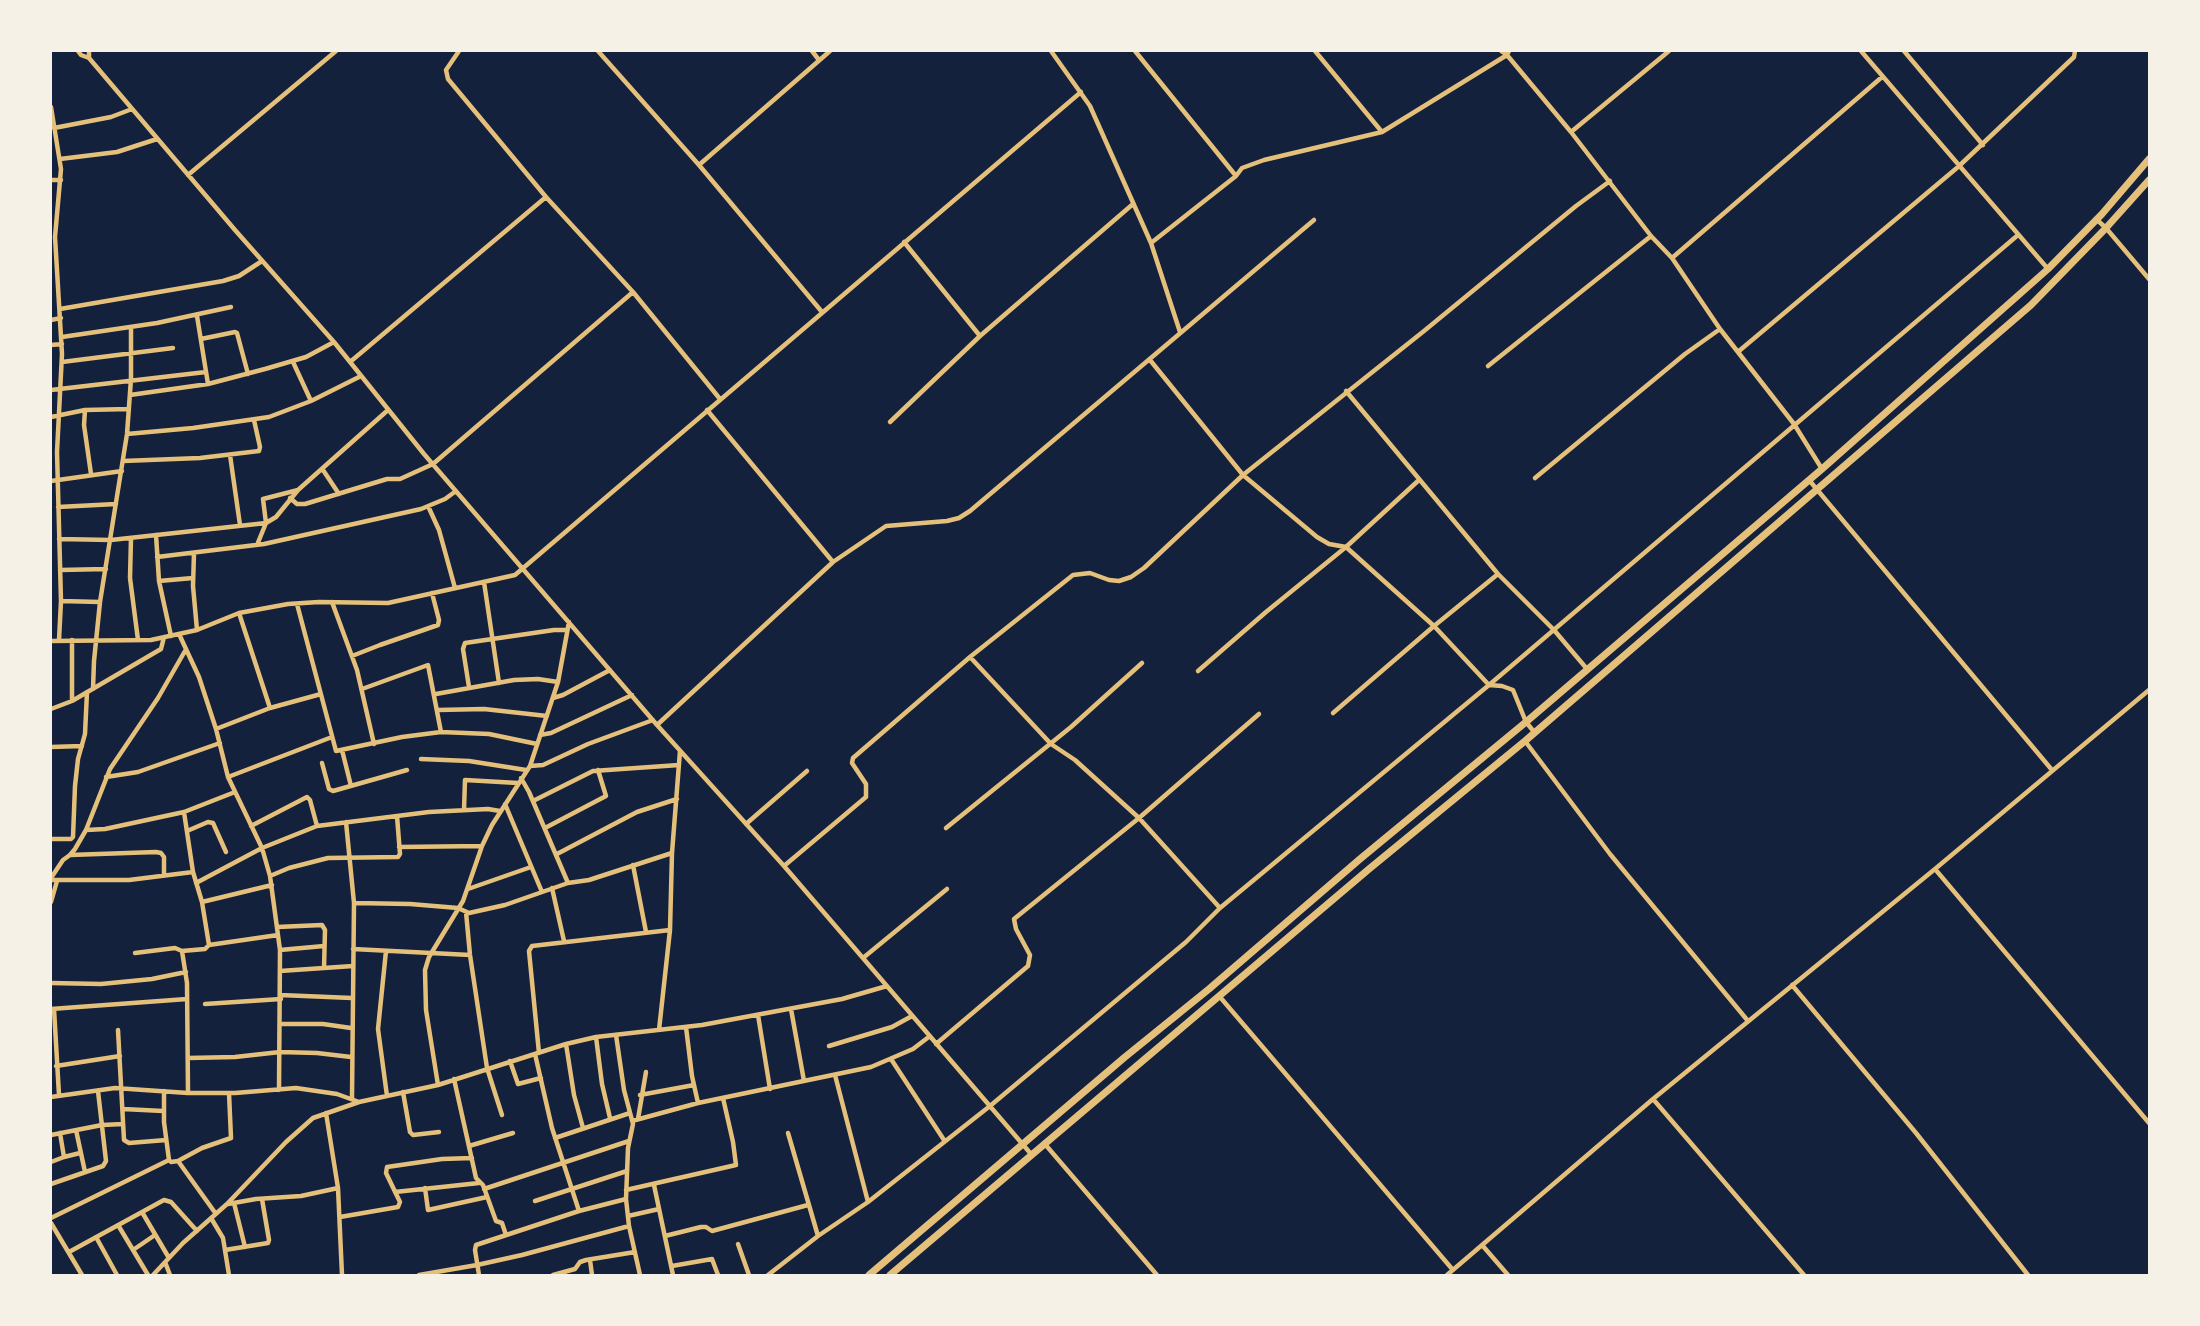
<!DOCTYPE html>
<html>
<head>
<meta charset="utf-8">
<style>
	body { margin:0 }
	#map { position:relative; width:2200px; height:1326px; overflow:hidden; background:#14213d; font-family:"Sofia Sans Condensed",sans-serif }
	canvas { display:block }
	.frame { position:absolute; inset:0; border:52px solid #f6f1e7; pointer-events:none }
</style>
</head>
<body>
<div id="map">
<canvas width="2200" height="1326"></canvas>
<div class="frame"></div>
</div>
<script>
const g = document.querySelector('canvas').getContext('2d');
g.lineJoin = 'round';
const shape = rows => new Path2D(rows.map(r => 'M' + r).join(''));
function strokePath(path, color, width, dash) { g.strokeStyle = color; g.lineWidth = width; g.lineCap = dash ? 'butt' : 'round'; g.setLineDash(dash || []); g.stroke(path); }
const minor = shape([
	[78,51,81,55,89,58],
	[89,51,89,58,235,230,334,342,424,454,657,725,784,866,1031,1154],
	[459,51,446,70,448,79,546,197,633,292,720,399],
	[598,51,699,165,822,312],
	[812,51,819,60],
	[1051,51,1090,106,1151,243,1180,332],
	[1135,51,1236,176],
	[1315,51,1382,132],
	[1501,51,1507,55,1571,132,1651,236,1672,258,1720,329,1794,424,1822,469],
	[1861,51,2048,269],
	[1904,51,1983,145],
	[51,107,61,169,55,237,62,354,57,452,61,601,59,640],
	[54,128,111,117,132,109],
	[1571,132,1669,51],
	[60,159,117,152,157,139],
	[699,165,830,51],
	[188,175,336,51],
	[51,180,61,180],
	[2096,219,2106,228,2149,279],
	[904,242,980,336],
	[1151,243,1236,176,1242,168,1264,160,1382,132,1507,55,1509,51],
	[1672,258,1882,77],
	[60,309,223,281,239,276,262,261],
	[197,316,208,384],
	[51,320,61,318],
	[62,337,157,323,231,307],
	[201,339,235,332,237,333,248,374],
	[51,345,62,344],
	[1739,351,1958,167,2074,57,2075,51],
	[1150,360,1243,475,1317,537,1329,544,1346,547,1434,626,1489,685,1502,686,1513,690,1526,722,1535,733],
	[62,362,173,348],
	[293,362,311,401],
	[350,362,546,197],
	[1488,366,1651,236],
	[51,390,206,372],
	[1346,391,1498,574,1554,630,1587,669],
	[130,395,208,384,265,369,306,357,334,342],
	[85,410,84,425,91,474],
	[707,410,833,562],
	[51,417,85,410,129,409],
	[890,422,980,336,1133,204],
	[127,434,193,428,269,417,311,401,361,376],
	[230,455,240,525],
	[123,461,200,458,259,451,260,447,254,420],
	[323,470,339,494],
	[1535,478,1685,354,1720,329],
	[1809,480,2052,770],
	[51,481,122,471],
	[290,498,297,504,305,504,387,479,400,479,433,464,633,292],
	[428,506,439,530,455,588],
	[58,507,116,504],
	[156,535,159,581,171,636],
	[131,538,130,578,138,640],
	[59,539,111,540,266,523,276,517,298,490,388,410],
	[257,545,266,523,263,499,298,490],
	[194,553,193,586,197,630],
	[157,557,264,544,421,509,445,499,456,491],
	[60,570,106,569],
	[159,581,193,578],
	[484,582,499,683],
	[61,601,100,602],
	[332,602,357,670,374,744],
	[297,604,336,751,402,737,441,732,489,734,537,744],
	[239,613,270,708],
	[179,634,199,677,216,729,228,777,262,848,270,876,280,950,279,1090],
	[51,641,151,640,197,630,239,613,288,604,319,602,388,603,515,575,1081,92],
	[352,656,380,645,438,625,439,620,432,593],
	[970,657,1051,744,1075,760,1139,818,1220,908],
	[1198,671,1266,612,1346,547,1419,480],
	[469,687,463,649,465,643,554,630,567,630],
	[93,689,94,661,100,602,127,434,131,379,131,327],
	[362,689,428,665,441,732],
	[436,694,514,680,538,679,558,682],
	[553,698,563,695,610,670],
	[72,701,72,640],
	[51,709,72,701,161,649,164,637],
	[438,710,484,709,547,716],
	[1333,713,1434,626,1498,574],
	[657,725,833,562,886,526,947,521,959,518,970,511,1314,220],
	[216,729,270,708,321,694],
	[540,735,551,733,632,695],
	[1525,741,1610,854,1748,1021],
	[51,747,82,746],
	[342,750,351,786],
	[421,759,469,761,526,770],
	[322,763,329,789,333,791,407,770],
	[530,766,543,765,588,744,653,720],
	[106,777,138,772,220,743],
	[228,777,332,737],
	[521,778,529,792,568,883],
	[533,801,593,771,679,765],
	[505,804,542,892],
	[464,810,465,780,518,783],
	[184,812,193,872,202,902,209,945],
	[346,822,354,903,352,1098],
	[746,824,807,771],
	[251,826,307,797,310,800,317,826],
	[545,828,606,796,598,770],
	[946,828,1071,727,1142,663],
	[86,830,105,829,184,812,235,792],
	[187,831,208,822,213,823,226,852],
	[51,839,71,839,73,837,75,786,78,759,85,734,87,692],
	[399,847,482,846],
	[557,854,637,812,677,799],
	[70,855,156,852,161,853,164,857,164,875],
	[633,865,646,932],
	[784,866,866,797,866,784,852,763,853,758,970,657,1073,575,1090,573,1109,580,1119,581,1131,577,1144,568,1243,475,1424,331,1576,206,1610,181],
	[1935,869,2149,1123],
	[270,876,289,868,328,858,398,857,400,854,397,816],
	[51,878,63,860,70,855,75,849,86,830,110,769,158,698,185,651],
	[51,880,129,880,193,872],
	[196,883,262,848,317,826,429,812,488,809,500,811],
	[552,888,564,941],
	[468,889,531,867],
	[51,902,57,881],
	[202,902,272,885],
	[354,903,410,904,458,908,469,913,505,905,568,883,589,880,672,853],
	[466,912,470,955,487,1068,502,1115],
	[277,927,322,925,325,930,324,968],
	[353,949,470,955],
	[280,950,324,946],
	[182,951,205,949,209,945,278,935],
	[386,951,378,1029,387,1096],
	[135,953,175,948,182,951,187,983,188,1093],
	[863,958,947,889],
	[280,971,353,966],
	[51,983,101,984,152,979,186,972],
	[1792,985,1916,1133,2028,1275],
	[280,995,352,998],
	[1220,997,1453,1270],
	[205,1004,281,999],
	[51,1009,187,999],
	[54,1009,59,1095],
	[791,1009,804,1081],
	[758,1015,770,1089],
	[280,1024,323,1024,351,1028],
	[686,1027,692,1076,698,1103],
	[118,1030,124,1140,129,1143,166,1140],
	[659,1030,670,930,672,853,680,751],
	[616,1035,624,1090,633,1124,628,1148,626,1199,629,1226,640,1275],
	[596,1037,602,1084,610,1118],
	[566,1044,574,1095,583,1128],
	[936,1044,1028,966,1030,955,1016,929,1014,919,1139,818,1259,714],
	[829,1046,892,1027,912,1016],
	[539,1053,529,951,532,946,670,930],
	[535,1054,552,1128,579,1211],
	[188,1058,235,1057,280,1052,317,1053,351,1057],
	[891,1059,944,1140],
	[510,1061,518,1084,541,1078],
	[56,1066,120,1056],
	[835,1075,868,1202],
	[454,1079,476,1178,483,1185,496,1221,502,1223,506,1235],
	[438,1085,426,1010,425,970,429,957,463,901,482,846,492,825,530,766,558,682,569,622],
	[164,1091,164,1122,169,1160,171,1162,178,1161,202,1148,231,1138,229,1093],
	[403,1092,410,1132,413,1135,439,1132],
	[640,1095,694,1085],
	[51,1097,115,1088,188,1093,235,1093,296,1088,337,1094,359,1102],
	[1653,1099,1804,1275],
	[123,1109,163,1111],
	[326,1113,338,1188,342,1275],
	[638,1119,646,1072],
	[632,1121,698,1103,871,1067,913,1049,930,1036],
	[76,1130,85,1172],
	[788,1133,818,1236],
	[51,1135,102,1125,123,1124],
	[555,1138,630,1113],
	[1044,1143,1157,1275],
	[469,1146,513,1133],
	[64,1157,80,1153],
	[178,1161,216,1214],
	[51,1162,64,1157,60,1133],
	[51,1184,103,1166,106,1161,98,1091],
	[654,1185,673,1275],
	[425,1188,428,1210,487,1197],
	[484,1189,629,1141],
	[626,1190,736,1165,733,1142,723,1098],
	[395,1192,479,1183],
	[535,1201,627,1171],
	[234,1203,245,1247],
	[228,1204,256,1199,301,1196,338,1188],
	[142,1212,169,1258],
	[628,1216,659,1209],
	[340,1217,398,1207,400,1202,386,1173,387,1167,442,1159,472,1158],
	[51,1218,169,1160],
	[211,1218,223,1238,229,1275],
	[51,1223,82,1275],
	[118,1225,148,1275],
	[665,1236,701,1227,706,1227,712,1231,808,1205],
	[96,1237,117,1275],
	[738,1244,749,1275],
	[1482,1245,1508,1275],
	[133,1250,155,1235],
	[225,1250,268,1243,269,1240,262,1199],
	[69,1252,164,1200,171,1202,197,1231],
	[590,1260,592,1275],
	[165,1262,170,1275],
	[672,1266,712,1259,718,1275],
	[153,1275,183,1243,227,1204,286,1142,313,1118,359,1102,438,1085,566,1044,596,1037,702,1025,842,999,887,986],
	[419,1275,477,1265,522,1255,629,1226],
	[479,1275,475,1250,476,1245,579,1211,626,1199],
	[553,1275,575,1269,580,1262,586,1260,635,1252],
	[768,1275,818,1236,868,1202,990,1106,1186,942,1220,908,1489,685,2018,235],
	[1447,1275,1653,1099,1935,869,2149,690]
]);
const primary = shape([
	[869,1275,1125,1057,1209,989,1360,859,1526,722,1822,469,2048,269,2102,214,2149,159],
	[890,1275,1369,869,1525,741,2031,305,2106,228,2149,180]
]);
strokePath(minor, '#e5c07b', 4.5);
strokePath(primary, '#e5c07b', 7);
</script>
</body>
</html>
